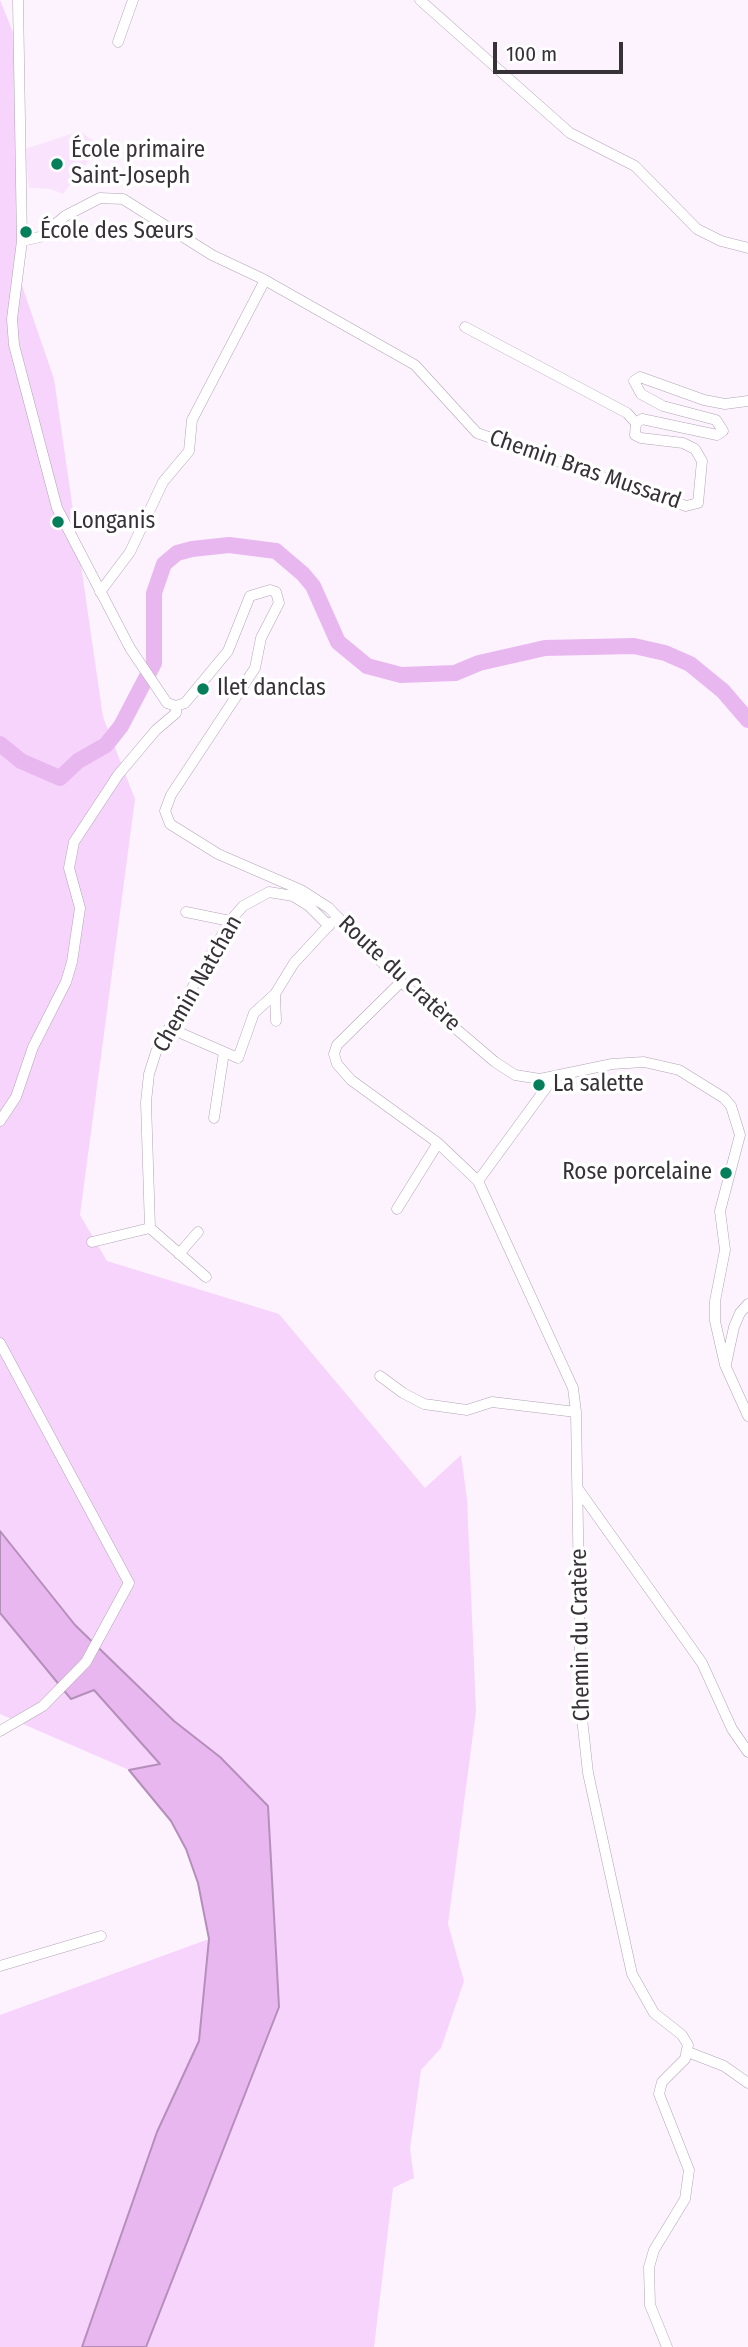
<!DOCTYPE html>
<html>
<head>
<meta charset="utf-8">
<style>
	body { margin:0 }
	#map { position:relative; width:748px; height:2347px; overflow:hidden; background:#fdf3ff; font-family:"Fira Sans Condensed",sans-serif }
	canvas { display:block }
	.scale { position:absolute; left:493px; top:42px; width:130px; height:32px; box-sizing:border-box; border:4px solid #373138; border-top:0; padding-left:9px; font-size:21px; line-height:24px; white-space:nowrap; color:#373138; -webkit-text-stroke:5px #fff; paint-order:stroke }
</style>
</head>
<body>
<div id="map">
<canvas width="748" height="2347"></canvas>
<div class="scale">100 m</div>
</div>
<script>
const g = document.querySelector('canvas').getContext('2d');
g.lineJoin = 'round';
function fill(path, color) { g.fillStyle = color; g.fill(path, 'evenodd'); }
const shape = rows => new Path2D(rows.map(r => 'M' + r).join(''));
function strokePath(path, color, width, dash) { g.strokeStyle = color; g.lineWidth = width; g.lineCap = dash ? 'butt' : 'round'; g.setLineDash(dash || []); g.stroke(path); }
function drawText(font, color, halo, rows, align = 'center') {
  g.font = font + ' "Fira Sans Condensed",sans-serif'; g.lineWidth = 7; g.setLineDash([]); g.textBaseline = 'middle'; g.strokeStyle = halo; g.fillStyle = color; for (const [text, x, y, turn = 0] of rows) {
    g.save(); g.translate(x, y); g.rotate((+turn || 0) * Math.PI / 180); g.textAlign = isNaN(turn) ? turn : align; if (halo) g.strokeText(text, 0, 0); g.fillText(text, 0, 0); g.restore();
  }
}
const built = shape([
	[80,131,100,146,63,194,51,189,29,188,25,149]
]);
const green = shape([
	[0,0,20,50,19,277,54,379,103,717,135,799,80,1215,107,1261,279,1314,425,1488,461,1455,467,1499,476,1711,448,1924,464,1981,441,2048,421,2070,410,2149,414,2178,393,2188,374,2347,146,2347,268,1806,220,1757,174,1721,75,1625,0,1531],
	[0,1613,71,1699,93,1690,161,1764,129,1770,0,1714],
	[209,1939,199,2041,157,2132,82,2347,0,2347,0,2015]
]);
const water = shape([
	[0,1531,75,1625,174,1721,220,1757,268,1806,279,2007,146,2347,82,2347,157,2132,199,2041,209,1939,198,1883,186,1849,171,1821,129,1770,160,1764,94,1690,71,1699,0,1613,0,1531]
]);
const river = shape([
	[0,744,21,761,60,778,78,761,106,745,121,726,154,663,154,593,164,564,177,553,192,549,229,545,276,551,303,574,313,586,338,642,367,666,401,675,455,673,479,663,545,648,634,646,665,653,690,664,723,691,748,720]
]);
const minor = shape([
	[18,0,22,241,12,319,14,345,57,508,130,648,167,703,176,706],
	[420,0,570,133,635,166,697,229,721,241,748,248],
	[118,42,133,0],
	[22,241,40,237,65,216,100,198,123,199,212,255,263,279,415,365,477,433,686,506,698,503,702,461,695,449,683,443,641,438,635,435,636,423,627,413,465,327],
	[636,423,642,419,717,435,723,431,716,420,663,406,641,394,634,381,640,377,704,400,725,404,748,401],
	[100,592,130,552,163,482,189,451,192,420,265,280],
	[176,706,185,703,228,651,250,596,270,590,276,592,279,603,261,638,255,668,171,795,165,811,170,824,218,854,301,890,329,908,401,982,495,1062,515,1075,540,1079,612,1064,644,1062,679,1070,724,1098,731,1106,740,1135,720,1211,725,1250,715,1301,715,1321,725,1365,748,1416],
	[186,912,230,921],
	[401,982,337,1045,334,1054,337,1064,351,1080,438,1143,478,1181,573,1388,576,1412,581,1709,588,1773,632,1974,654,2013,682,2035,688,2045,685,2059,662,2082,659,2094,689,2170,685,2199,654,2250,649,2267,650,2305,667,2347],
	[276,1021,275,994,294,963,332,922],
	[169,1028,238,1058,254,1013,275,994],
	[214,1118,224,1052],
	[0,1121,16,1097,33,1047,66,982,72,962,80,908,69,868,74,842,118,775,156,730,176,713,176,706],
	[478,1181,554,1077],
	[397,1209,438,1143],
	[150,1228,206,1277],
	[92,1242,150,1228,146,1102,149,1074,156,1052,230,921,243,906,269,892,293,896,309,906,329,926],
	[179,1254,198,1232],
	[0,1343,129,1583,86,1662,43,1706,0,1731],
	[726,1364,734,1327,740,1313,748,1304],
	[380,1376,403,1393,424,1404,467,1410,492,1402,576,1412],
	[578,1489,702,1663,732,1729,748,1752],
	[0,1966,101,1936],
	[688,2052,724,2066,748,2083]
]);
const markers = [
	[57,164,7,"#057e5c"],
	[26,232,7,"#057e5c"],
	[58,522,7,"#057e5c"],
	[203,689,7,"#057e5c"],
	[539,1085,7,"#057e5c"],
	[726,1173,7,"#057e5c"]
];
const poiNames = [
	["École primaire",71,151],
	["Saint-Joseph",71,177],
	["École des Sœurs",40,232],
	["Longanis",72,522],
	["Ilet danclas",217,689],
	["La salette",553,1085],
	["Rose porcelaine",712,1173,"right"]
];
const streetNames = [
	["Chemin Bras Mussard",585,470,19],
	["Route du Cratère",399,974,43],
	["Chemin Natchan",198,984,-60],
	["Chemin du Cratère",581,1635,-91]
];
fill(built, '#fae4fd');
fill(green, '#f7d4fc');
fill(water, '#e9b7f0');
strokePath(water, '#b48fb9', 2);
strokePath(river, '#e9b7f0', 16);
strokePath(minor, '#b2a3b5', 11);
strokePath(minor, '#fff', 10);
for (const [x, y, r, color] of markers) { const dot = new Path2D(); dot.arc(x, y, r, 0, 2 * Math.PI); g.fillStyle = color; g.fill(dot); strokePath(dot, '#fff', 2.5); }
drawText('23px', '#373138', '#fff', poiNames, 'left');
drawText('23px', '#373138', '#fff', streetNames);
</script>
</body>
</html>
